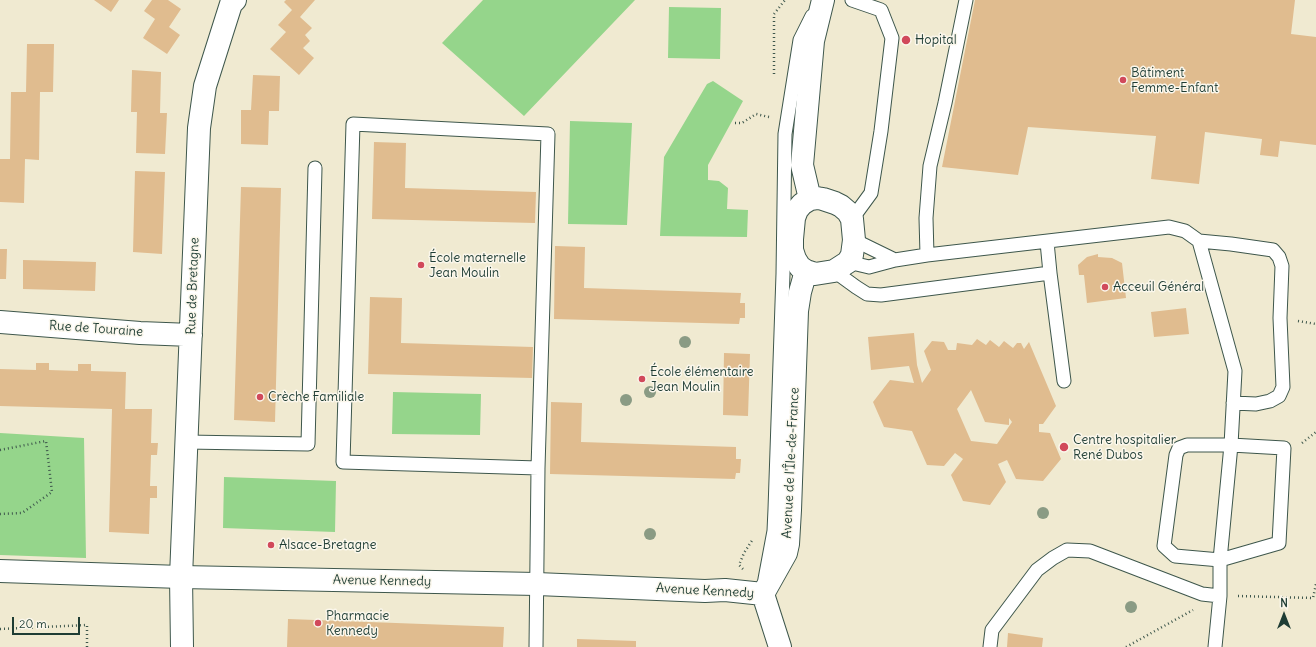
<!DOCTYPE html>
<html>
<head>
<meta charset="utf-8">
<style>
	body { margin:0 }
	#map { position:relative; width:1316px; height:647px; overflow:hidden; background:#f0ead1; font-family:Delius,sans-serif }
	canvas { display:block }
	.north { position:absolute; left:1264px; top:595px; width:40px; height:40px; -webkit-text-stroke:3px #fbf7ec; paint-order:stroke; rotate:0deg; font-size:11px; font-weight:700; line-height:16px; text-align:center; color:#1f3d34 }
	.north::after { content:''; display:block; margin:auto; width:14px; height:18px; background:#1f3d34; clip-path:polygon(50% 0,100% 100%,50% 72%,0 100%) }
	.scale { position:absolute; left:12px; top:617px; width:68px; height:18px; box-sizing:border-box; border:2px solid #1f3d34; border-top:0; padding-left:5px; font-size:12px; line-height:14px; white-space:nowrap; color:#1f3d34; -webkit-text-stroke:3px #fbf7ec; paint-order:stroke }
</style>
</head>
<body>
<div id="map">
<canvas width="1316" height="647"></canvas>
<div class="north">N</div>
<div class="scale">20 m</div>
</div>
<script>
const g = document.querySelector('canvas').getContext('2d');
g.lineJoin = 'round';
function fill(path, color) { g.fillStyle = color; g.fill(path, 'evenodd'); }
const shape = rows => new Path2D(rows.map(r => 'M' + r).join(''));
function strokePath(path, color, width, dash) { g.strokeStyle = color; g.lineWidth = width; g.lineCap = dash ? 'butt' : 'round'; g.setLineDash(dash || []); g.stroke(path); }
function drawText(font, color, halo, rows, align = 'center') {
  g.font = font + ' Delius,sans-serif'; g.lineWidth = 3; g.setLineDash([]); g.textBaseline = 'middle'; g.strokeStyle = halo; g.fillStyle = color; for (const [text, x, y, turn = 0] of rows) {
    g.save(); g.translate(x, y); g.rotate((+turn || 0) * Math.PI / 180); g.textAlign = isNaN(turn) ? turn : align; if (halo) g.strokeText(text, 0, 0); g.fillText(text, 0, 0); g.restore();
  }
}
const green = shape([
	[483,0,635,0,524,116,442,43],
	[669,7,721,8,720,59,668,58],
	[713,81,743,101,708,165,708,180,719,181,728,188,727,209,748,210,747,237,660,236,664,157,707,84],
	[570,121,632,123,627,225,568,224],
	[393,392,481,394,480,435,392,434],
	[0,433,84,438,86,558,0,555],
	[224,477,336,481,335,532,223,528]
]);
const building = shape([
	[94,0,119,0,111,12],
	[152,0,168,0,181,9,169,27,180,35,167,54,143,38,155,19,144,11],
	[286,0,315,0,300,17,312,28,305,35,310,41,303,48,314,58,299,75,270,49,286,32,278,25,292,10,284,2],
	[975,0,1295,0,1291,34,1316,37,1316,145,1280,141,1278,157,1260,155,1262,139,1205,132,1199,184,1151,179,1156,136,1028,127,1018,175,942,167],
	[27,44,54,44,53,92,40,92,39,160,25,159,24,203,0,202,0,159,10,159,11,92,26,92],
	[132,70,161,72,160,113,167,113,165,154,136,153,137,112,131,112],
	[253,75,280,76,279,111,269,111,268,145,241,144,241,110,251,110],
	[374,142,406,143,405,188,536,192,535,223,372,219],
	[135,171,165,172,162,254,133,252],
	[241,187,281,188,275,422,234,420],
	[555,246,585,247,584,288,741,293,740,303,745,303,745,318,740,318,739,324,554,319],
	[0,249,7,249,6,279,0,279],
	[1098,254,1098,257,1112,258,1122,263,1126,298,1087,303,1084,275,1079,275,1078,265,1087,257],
	[23,260,96,262,95,291,23,289],
	[370,297,402,298,401,343,533,347,532,378,368,374],
	[1186,308,1189,334,1154,337,1151,312],
	[914,333,917,365,922,383,931,370,924,351,932,341,944,342,948,350,956,350,957,343,972,345,977,339,986,345,990,340,999,347,1004,341,1013,348,1017,343,1021,343,1024,349,1029,342,1056,406,1043,424,1039,424,1039,432,1050,433,1061,459,1043,481,1016,479,1007,460,998,464,1006,482,990,505,963,501,951,475,963,459,955,453,944,466,927,465,912,431,884,427,873,402,890,380,914,383,909,366,871,370,868,337],
	[971,390,985,422,1009,425,1009,418,1012,422,997,444,971,441,957,409],
	[724,353,750,354,748,416,723,415],
	[36,363,49,363,49,370,78,371,78,364,91,364,91,371,126,372,125,409,152,409,151,443,158,443,157,455,151,455,150,486,157,486,157,498,150,498,149,534,109,532,112,409,0,406,0,369,36,370],
	[551,402,582,403,581,442,736,447,736,459,741,459,740,473,736,473,735,479,550,474],
	[288,619,504,627,503,647,287,647],
	[1008,633,1043,638,1042,647,1007,647],
	[577,639,636,641,636,647,577,647]
]);
const path = shape([
	[774,74,774,14,785,0],
	[735,123,742,123,756,114,769,117],
	[1298,321,1316,324],
	[1302,443,1316,432],
	[0,450,46,441,52,492,22,513,0,514],
	[743,569,739,565,744,553,753,539],
	[1238,596,1313,598,1316,584],
	[0,629,87,625,87,647],
	[1126,647,1193,610]
]);
const lane = shape([
	[852,0,881,10,892,38,881,131,871,193,852,219],
	[854,240,895,260],
	[1199,241,1235,371,1231,445,1187,445,1179,448,1176,455,1164,546,1175,556,1220,560,1279,543,1284,448,1231,445,1220,560,1220,596,1215,647],
	[927,255,926,218,930,166,945,103,966,0],
	[848,262,869,267,895,260,927,255,1169,227,1185,231,1199,241,1231,244,1273,250,1279,257,1282,266,1280,318,1283,387,1279,396,1270,401,1256,404,1233,403],
	[834,271,856,287,867,294,881,295,1050,273,1047,242],
	[1050,273,1064,381],
	[186,442,308,444,315,168],
	[765,579,774,531,775,509,783,274,785,134,800,40,812,16],
	[536,647,538,468,548,134,353,124,343,462,538,468],
	[990,647,992,630,1037,570,1053,558,1067,550,1090,551,1202,594,1220,596]
]);
const street = shape([
	[0,322,140,333,191,335],
	[182,647,181,577,199,128,205,86,231,4,235,0]
]);
const secondary = shape([
	[817,198,823,199,835,203,841,206,848,212,852,219,854,240,852,255,848,262,834,271,815,274,806,271,800,267,795,259,792,250,792,239,794,218,797,210,802,204,810,199,817,198],
	[810,199,802,165,813,41,823,0],
	[0,571,181,577,537,584,705,591,725,590,763,594],
	[780,647,763,594,786,553,788,544,790,510,797,311,800,292,806,271]
]);
const trees = [
	[685,342],
	[650,392],
	[626,400],
	[1043,513],
	[650,534],
	[1131,607]
];
const markers = [
	[906,40,5,"#d1495b"],
	[1123,80,4,"#d1495b"],
	[421,265,4,"#d1495b"],
	[1105,287,4,"#d1495b"],
	[642,379,4,"#d1495b"],
	[260,397,4,"#d1495b"],
	[1064,447,5,"#d1495b"],
	[271,545,4,"#d1495b"],
	[318,623,4,"#d1495b"]
];
const poiNames = [
	["Hopital",915,40],
	["Bâtiment",1131,73],
	["Femme-Enfant",1131,88],
	["École maternelle",429,258],
	["Jean Moulin",429,273],
	["Acceuil Général",1113,287],
	["École élémentaire",650,372],
	["Jean Moulin",650,387],
	["Crèche Familiale",268,397],
	["Centre hospitalier",1073,440],
	["René Dubos",1073,455],
	["Alsace-Bretagne",279,545],
	["Pharmacie",326,616],
	["Kennedy",326,631]
];
const streetNames = [
	["Rue de Bretagne",193,286,-88],
	["Rue de Touraine",96,329,4],
	["Avenue de l'Île-de-France",791,463,-87],
	["Avenue Kennedy",382,581,1],
	["Avenue Kennedy",705,591,3]
];
fill(green, '#95d58b');
fill(building, '#e0bc8f');
strokePath(lane, '#3e574c', 15);
strokePath(street, '#3e574c', 24);
strokePath(secondary, '#3e574c', 24);
strokePath(path, '#3e574c', 2.5, [1, 3]);
strokePath(lane, '#fff', 13);
strokePath(street, '#fff', 22);
strokePath(secondary, '#fff', 22);
g.fillStyle = '#8a9b84';
for (const [x, y] of trees) { g.beginPath(); g.arc(x, y, 6, 0, 2 * Math.PI); g.fill(); }
for (const [x, y, r, color] of markers) { const dot = new Path2D(); dot.arc(x, y, r, 0, 2 * Math.PI); g.fillStyle = color; g.fill(dot); strokePath(dot, '#fbf7ec', 1.5); }
drawText('13px', '#1f3d34', '#fbf7ec', poiNames, 'left');
drawText('13px', '#1f3d34', '#fbf7ec', streetNames);
</script>
</body>
</html>
